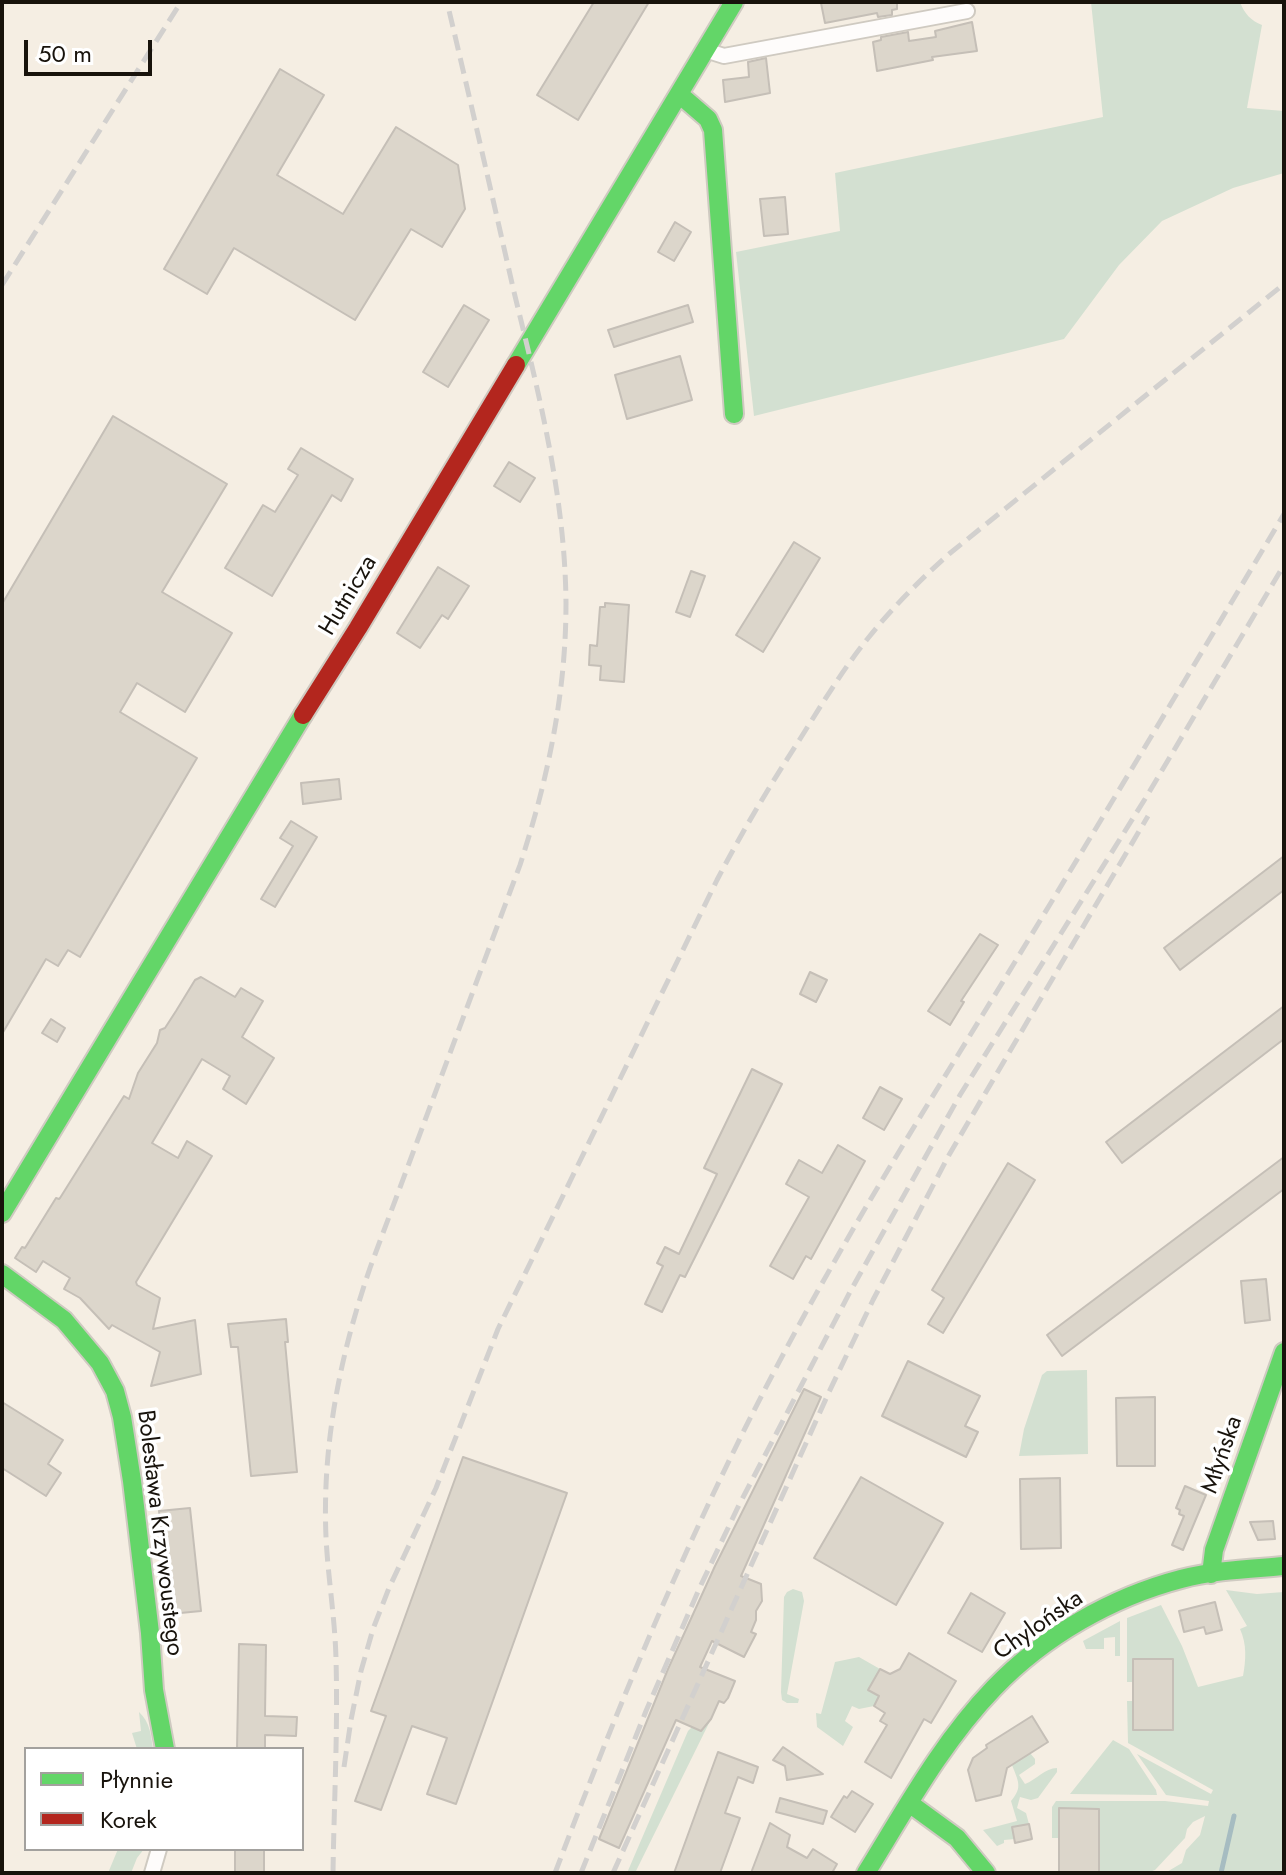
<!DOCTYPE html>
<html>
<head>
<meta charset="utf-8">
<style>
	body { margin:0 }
	#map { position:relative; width:1286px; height:1875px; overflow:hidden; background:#f5eee3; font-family:Jost,sans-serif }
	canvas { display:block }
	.frame { position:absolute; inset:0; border:4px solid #18130c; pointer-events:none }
	.legend { position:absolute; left:24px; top:1747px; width:280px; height:104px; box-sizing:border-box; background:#fff; border:2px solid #a3a19e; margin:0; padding:10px 14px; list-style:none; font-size:24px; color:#18130c }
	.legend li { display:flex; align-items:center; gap:16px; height:40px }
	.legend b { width:40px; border:2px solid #a3a19e }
	.scale { position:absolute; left:24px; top:40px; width:128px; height:36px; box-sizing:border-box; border:4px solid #18130c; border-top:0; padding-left:10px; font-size:24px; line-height:28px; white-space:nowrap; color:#18130c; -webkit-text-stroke:6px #fff; paint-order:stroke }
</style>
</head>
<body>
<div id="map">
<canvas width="1286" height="1875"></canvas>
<div class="frame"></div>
<ul class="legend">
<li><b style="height:10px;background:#63d668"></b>Płynnie</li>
<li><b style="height:10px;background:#b3261e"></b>Korek</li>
</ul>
<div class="scale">50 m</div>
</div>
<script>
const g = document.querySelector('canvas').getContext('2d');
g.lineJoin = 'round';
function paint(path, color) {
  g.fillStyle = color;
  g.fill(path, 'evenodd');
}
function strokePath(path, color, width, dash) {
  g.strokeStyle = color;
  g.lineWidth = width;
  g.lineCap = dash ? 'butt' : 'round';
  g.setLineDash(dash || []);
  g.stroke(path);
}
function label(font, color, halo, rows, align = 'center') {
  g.font = font + ' Jost,sans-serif';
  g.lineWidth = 7;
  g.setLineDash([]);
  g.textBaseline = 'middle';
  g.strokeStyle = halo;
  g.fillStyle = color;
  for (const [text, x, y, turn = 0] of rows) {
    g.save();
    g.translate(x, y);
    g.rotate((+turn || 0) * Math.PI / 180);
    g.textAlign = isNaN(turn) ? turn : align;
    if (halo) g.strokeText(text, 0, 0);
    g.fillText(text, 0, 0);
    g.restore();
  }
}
paint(new Path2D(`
	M1091,2H1240C1244,13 1251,21 1262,25L1247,108L1284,111V173L1233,188L1162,221L1119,265L1064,339L754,416L736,252L840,231L835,173L1103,117Z
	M1087,1370L1088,1454L1019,1456L1024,1429L1042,1375L1047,1371Z
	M793,1589L802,1592L804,1601L787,1694L799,1699L798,1703H787L782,1700L781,1692L784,1597L787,1592Z
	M1226,1590L1257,1594L1284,1592V1873H1165L1182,1863L1186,1850L1200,1835L1205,1816L1193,1822L1187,1829L1185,1838L1155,1870L1147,1873H1099V1809H1059V1838H1052V1807L1056,1801H1165L1208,1806L1209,1801L1166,1795L1137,1754L1211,1794L1213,1790L1128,1743L1127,1701H1133V1730H1173V1660L1134,1659L1133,1682H1127V1618L1161,1605L1182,1646L1198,1687L1243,1676C1246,1660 1247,1644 1240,1629L1247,1626Z
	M1120,1621V1656H1115V1637L1104,1638V1649H1086L1083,1641Z
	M859,1657L880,1669L868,1690L879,1696L874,1706L859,1709L852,1706L845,1721L853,1727L843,1746L817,1727L816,1713L821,1714L835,1662Z
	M139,1712C150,1722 151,1735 153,1749H137L132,1733L141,1731Z
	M711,1719L635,1873H627L688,1731L692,1727L701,1731Z
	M1113,1740L1129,1749L1156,1790L1157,1795L1070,1794Z
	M1030,1753L1035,1759V1764L1019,1775L1025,1784C1036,1780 1045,1768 1057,1768V1772L1038,1798L1031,1800L1020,1797L1017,1808L1026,1813L1029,1824L1013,1827L1015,1839L1004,1840V1843L997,1846L983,1830L1017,1821L1011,1801C1023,1787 1018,1781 1012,1765Z
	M118,1849H144L137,1858L131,1873H108Z`), '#d3e0d1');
strokePath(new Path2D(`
	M1221,1873L1234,1816`), '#a6bcc1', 5);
const building = new Path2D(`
	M594,2H649L578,120L537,95Z
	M829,2H897V9L892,10V15L878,17L877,13L825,23L821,3Z
	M972,22L977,51L932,57L933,60L877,71L873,42L881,40V37L908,32L909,41L936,37L935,31Z
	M766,58L770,93L725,102L723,80L749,77L748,62Z
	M280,69L324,95L277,175L343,214L396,127L458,165L465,209L442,247L411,229L355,320L234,248L207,294L164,269Z
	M785,197L788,234L764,236L760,199Z
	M675,222L691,232L674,261L658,252Z
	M464,305L489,320L448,387L423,372Z
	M688,305L693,322L614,347L608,330Z
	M680,356L692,400L627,419L615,375Z
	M113,416L227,484L162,592L232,633L185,712L137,683L120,712L197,758L80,957L68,950L58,966L46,959L2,1034V604Z
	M301,448L353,479L341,501L332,495L272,596L225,568L263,505L275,512L298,475L288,469Z
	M509,462L535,478L520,502L494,486Z
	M794,542L820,558L763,652L736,635Z
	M438,567L469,586L448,619L442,615L420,648L397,633Z
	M691,571L705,576L690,617L676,612Z
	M605,603L629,605L624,682L600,680L601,666L589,665L590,645L597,646L600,607H605Z
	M339,779L341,799L303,804L301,783Z
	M291,821L317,837L275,907L261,899L293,846L280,838Z
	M1284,856V890L1180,970L1164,948Z
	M980,934L998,945L961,1001L964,1002L950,1025L928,1011Z
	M810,972L827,980L816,1002L800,994Z
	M201,977L235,997L241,988L263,1001L242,1037L274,1058L246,1104L223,1089L230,1076L202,1059L152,1143L178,1158L187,1141L212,1156L136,1282L137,1285L160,1298L153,1329L195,1320L201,1374L151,1386L160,1352L112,1325L109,1329L80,1298L64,1289L70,1278L43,1261L36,1272L15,1258L22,1247L25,1248L56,1198L59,1199L60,1198L124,1096L129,1099L138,1073L157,1043L160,1030L165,1028L176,1011L195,980Z
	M1284,1006V1039L1122,1163L1106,1142Z
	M51,1019L65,1028L57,1042L42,1033Z
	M752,1069L782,1084L685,1277L680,1275L662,1312L645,1304L663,1266L657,1263L665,1247L679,1254L717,1174L704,1168Z
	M880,1087L902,1099L884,1130L863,1118Z
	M838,1145L865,1161L811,1259L806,1256L793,1279L770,1266L809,1197L786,1184L799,1160L822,1173Z
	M1284,1157V1189L1062,1356L1047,1335Z
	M1008,1163L1035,1180L943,1333L928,1324L944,1298L932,1290Z
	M1266,1279L1270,1320L1245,1323L1241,1281Z
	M286,1319L288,1342H285L297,1472L251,1476L238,1347H231L228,1324Z
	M908,1361L980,1396L965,1426L978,1432L966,1457L882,1416Z
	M804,1389L821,1397L741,1576L761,1584L762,1601L756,1611V1620L751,1632L756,1634L744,1657L712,1641L700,1667L735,1681L728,1698L724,1703L719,1701L711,1719L701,1731L676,1720L619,1848L599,1839L668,1669L715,1566Z
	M1155,1397V1466H1117L1116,1398Z
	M2,1402L63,1440L48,1464L61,1473L46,1496L2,1468Z
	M463,1457L567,1493L456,1804L427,1794L447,1738L412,1726L381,1810L355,1801L386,1716L371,1711Z
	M861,1477L943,1523L896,1605L814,1558Z
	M1060,1478L1061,1548L1021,1549L1020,1479Z
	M1185,1486L1206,1495L1183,1550L1172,1545L1184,1516L1179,1514L1180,1510L1176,1508Z
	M190,1508L201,1611L170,1614L159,1511Z
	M1273,1521L1275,1539L1258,1540L1250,1522Z
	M971,1593L1005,1613L982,1652L948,1633Z
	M1215,1602L1222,1630L1206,1634L1204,1627L1184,1632L1179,1611Z
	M239,1644L266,1645L265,1716L297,1717L296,1736L265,1735V1749H237Z
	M909,1653L956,1681L931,1723L924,1719L891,1778L865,1762L887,1725L880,1721L885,1713L874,1706L879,1696L868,1690L880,1669L890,1674L900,1669Z
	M1133,1659H1173V1730H1133Z
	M1032,1716L1048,1742L1007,1768L1001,1795L976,1801L968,1770L973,1758L987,1748L986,1745Z
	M783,1747L823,1774L787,1780L785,1766L773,1760Z
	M718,1752L758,1767L753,1783L738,1777L725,1813L740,1818L720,1873H674Z
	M852,1791L873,1804L855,1832L831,1817L844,1796L847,1798Z
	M780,1798L827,1811L823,1824L776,1812Z
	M1059,1808L1099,1809V1873H1059Z
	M770,1823L790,1835L787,1847L807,1858L813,1849L837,1864L832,1873H751Z
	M1029,1824L1032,1839L1015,1843L1012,1827Z
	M235,1849H264V1873H235Z`);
paint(building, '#dcd6cb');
strokePath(building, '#c5bfb7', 2);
const street = new Path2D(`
	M705,50L724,56L967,11
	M152,1873L159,1849`);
const fast = new Path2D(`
	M679,94L708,119L713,130L734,414
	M516,365L734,2
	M2,1213L303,715
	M2,1274L64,1320L100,1363L115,1391L122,1417L132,1481L150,1633L154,1690L165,1749
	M1211,1574L1214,1550L1284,1352
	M909,1803L957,1838L986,1873
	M866,1873C905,1810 942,1742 994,1688C1044,1636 1112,1597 1181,1579C1215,1570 1250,1569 1284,1566`);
const jam = new Path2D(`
	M303,715L358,628L516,365`);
strokePath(street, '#cfcac1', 18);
strokePath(fast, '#cfcac1', 22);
strokePath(jam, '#cfcac1', 22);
strokePath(street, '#fefcfb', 14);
strokePath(fast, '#63d668', 18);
strokePath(jam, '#b3261e', 18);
strokePath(new Path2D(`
	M2,285L181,2
	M344,1767L351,1720L361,1671L373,1629L389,1588L436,1488L498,1329L717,880C742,832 770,785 800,739C822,704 843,669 869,637C893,607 920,580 949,554L1284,284
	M333,1873C334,1802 338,1730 336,1659C335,1618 328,1578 326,1537C322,1445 340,1355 370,1268L520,865C548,779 566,693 566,603C565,496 539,394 514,292C492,195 470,99 447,2
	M555,1873C620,1701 690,1531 776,1368C843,1240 920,1117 996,993C1093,834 1189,674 1284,514
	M581,1873L646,1711L700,1587L738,1507L851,1290L960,1095L1145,799L1284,565
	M613,1873L829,1392L873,1300L949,1155L1148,816`), '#d2d0ce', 5, [16, 8]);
label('24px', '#18130c', '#fff', [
	["Hutnicza",349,596,-59],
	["Młyńska",1223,1455,-71],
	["Bolesława Krzywoustego",159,1533,83],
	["Chylońska",1039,1626,-35]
]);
</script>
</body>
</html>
